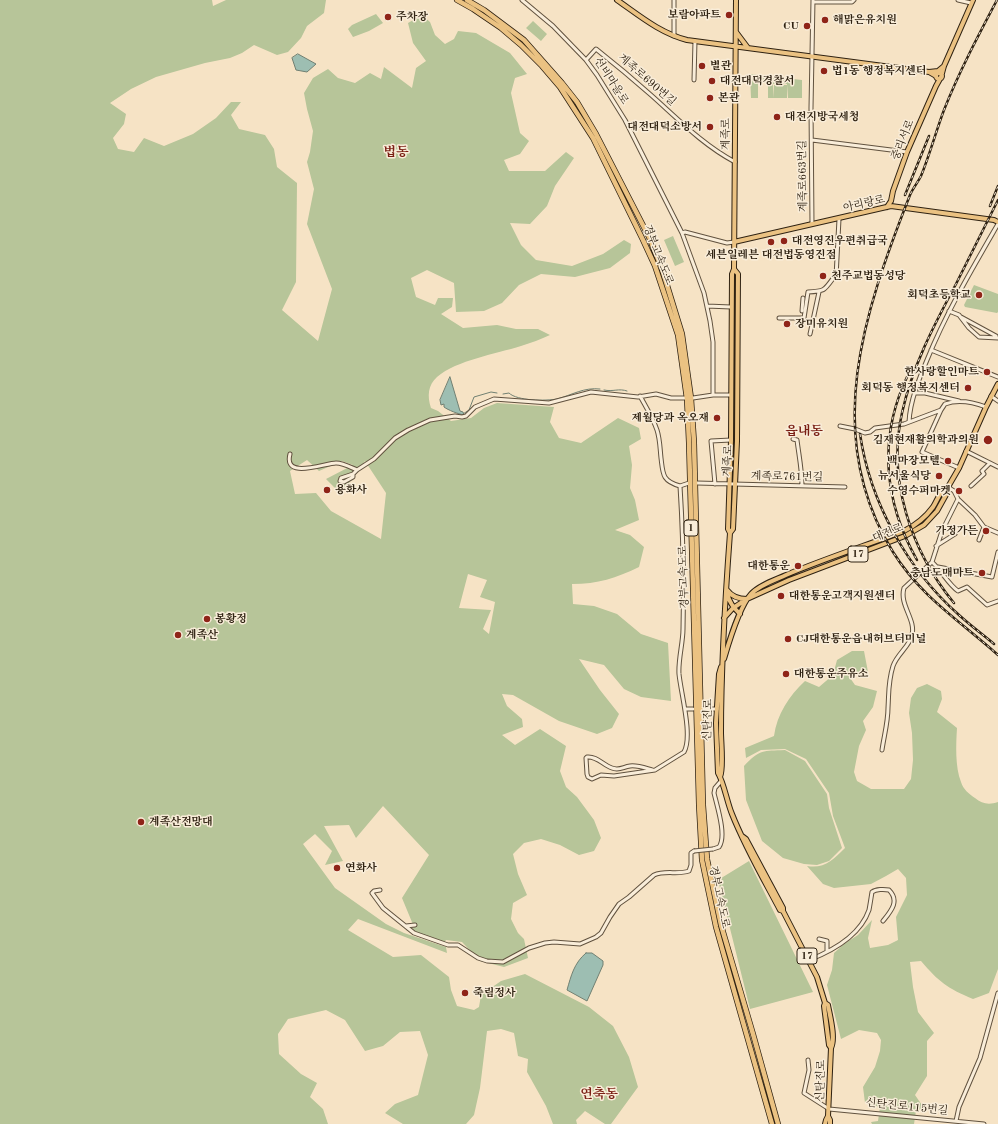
<!DOCTYPE html>
<html>
<head>
<meta charset="utf-8">
<style>
	body { margin:0 }
	canvas { display:block; background:#f6e3c5 }
</style>
</head>
<body>
<canvas width="998" height="1124"></canvas>
<script>
const g = document.querySelector('canvas').getContext('2d');
g.lineJoin = 'round';
function paint(path, color) {
  g.fillStyle = color;
  g.fill(path, 'evenodd');
}
function strokePath(path, color, width, dash) {
  g.strokeStyle = color;
  g.lineWidth = width;
  g.lineCap = dash ? 'butt' : 'round';
  g.setLineDash(dash || []);
  g.stroke(path);
}
function label(font, color, halo, rows, align = 'center') {
  g.font = font + ' "Old Standard TT","Noto Serif KR",serif';
  g.lineWidth = 3;
  g.setLineDash([]);
  g.textBaseline = 'middle';
  g.strokeStyle = halo;
  g.fillStyle = color;
  for (const [text, x, y, turn = 0] of rows) {
    g.save();
    g.translate(x, y);
    g.rotate((+turn || 0) * Math.PI / 180);
    g.textAlign = isNaN(turn) ? turn : align;
    if (halo) g.strokeText(text, 0, 0);
    g.fillText(text, 0, 0);
    g.restore();
  }
}
paint(new Path2D(`
	M0,0H212L213,6L226,0H326L324,13L307,26L301,38L288,52L277,55L254,45L242,53L230,58L205,63L156,77L131,89L110,103L126,114L124,124L113,138L118,149L134,152L144,138L164,146L193,134L216,118L231,102H241L231,115L239,129L265,135L274,149L277,167L297,183L296,282L282,310L318,341L332,289L307,224L314,189L307,162L310,152L313,131L307,109L304,93L313,78L328,69L338,78L355,83L370,73L381,79L384,67L412,88L416,68L426,61L413,43L408,23L422,15L430,22L435,35L445,44L454,39L458,31L476,33L510,53L527,74L515,78L511,93L520,133L529,141L520,154L504,160L509,171H545L566,152L574,158L555,186L547,206L530,224L510,223L521,245L536,260L572,266L603,254L624,240L631,244L630,253L610,268L575,277L541,274L519,285L502,303L484,311L456,312L454,283L427,270L411,278L416,297L435,305L438,298H453L452,307L441,314L463,328L497,325L516,329H538L550,335C541,339 531,343 521,346C496,354 457,360 437,377C428,385 427,396 431,408L438,411L451,421L471,418L484,408L497,403L554,407L550,422L559,438L581,443L618,418L639,428L641,439L629,446L632,465L630,488L635,500L639,520L615,530L630,535L644,547L639,567C616,578 598,584 572,584L573,604L594,606L617,614L641,634L668,643L671,701L641,697L624,689L604,665L579,659L600,690L619,714L612,728L597,734L559,721L513,695L502,694L507,706L522,719L523,727L502,735L515,745L540,729L566,746L560,771L566,787L577,797L594,820L601,838L594,851L579,855L560,845L541,839L524,843L513,854L518,874L527,895L513,903L511,919L518,933L524,939L528,958L504,967L480,961L462,942L446,940L444,943L427,939L406,930L414,927L402,898L429,855L383,806L356,838L349,825L324,826L343,861L325,865L332,851L315,834L303,844L335,888L386,924L404,933L446,947L447,953L358,919L348,930L393,957L421,955L449,977L451,990L457,1006L474,1010L479,1007L481,995L501,981L525,974L589,1007L613,1026L629,1057L638,1087L611,1124H605L585,1111L576,1120L577,1124H553L546,1106L527,1072L528,1059L518,1056L514,1033L501,1029L487,1031L480,1088L474,1115L466,1124H403L385,1113L395,1104L418,1095L428,1055L420,1031L400,1032L383,1046L365,1051L345,1020L326,1010L288,1019L278,1034L279,1054L301,1074L317,1083L310,1097L323,1109L328,1124H0ZM307,460L319,471L342,461L353,465L326,479L341,494L365,461L386,493L381,539L331,511L316,493L295,494L290,471ZM468,574L487,580L480,597L495,602L489,634L483,629L491,610L459,608Z
	M376,14L383,23L369,31L353,37L348,29L352,25Z
	M533,21L547,34L541,41L526,28Z
	M750,74L802,80V98H788L787,84H773V98H768V83H758V98H751Z
	M774,85H787V98H773Z
	M673,236L684,262L675,266L664,240Z
	M974,285L998,294V312L997,313L965,307L964,305Z
	M852,651H864L868,672L848,675L855,685L877,691L873,707L863,721L866,730L859,746L854,772L857,781L871,789H904L911,779L913,760L912,733L909,713L911,698L917,688L927,684L941,691L942,699L937,712L957,728C956,744 955,767 961,782C963,789 969,794 975,798C982,804 989,805 998,802V969L989,993L973,999C947,988 939,982 921,961L910,962L913,987L918,1012L934,1033L927,1041V1076L915,1095L924,1108L916,1111L914,1124H872L871,1122L878,1121L880,1107L865,1103L863,1087L875,1067L880,1051L881,1040L877,1033L859,1030L841,1039L827,985L832,970L834,953L844,944L858,935L872,920L868,938L870,948L888,945L898,940L896,917L907,895L906,878L898,869L886,876L871,884L834,888L823,884L807,866C824,869 833,860 845,848L833,816L829,793L806,759L785,749L761,750L746,758L745,748L774,736C777,714 789,696 805,681L819,687L833,675L837,660Z
	M785,750L805,761L827,794L829,808L842,848L829,861L817,865L804,864L783,858L762,841L746,800L744,766C760,749 763,751 785,750Z
	M749,861L813,992L750,1009L718,880Z`), '#b7c599');
const water = new Path2D(`
	M298,54L316,64L307,72L296,70L292,58Z
	M450,377L460,411L463,412L464,415C458,414 448,410 444,407V404L441,405L440,400Z
	M586,953H592L603,961V965L587,1001L567,990C571,976 574,963 586,953Z`);
paint(water, '#9dbeb2');
strokePath(water, '#718072', 1);
strokePath(new Path2D(`
	M604,390C613,392 619,388 627,391
	M503,394L509,393C517,401 546,401 557,399C572,395 584,387 600,389
	M463,414L469,410L474,397L491,392L497,393`), '#718072', 1);
const minor = new Path2D(`
	M522,0L553,26L586,60L597,75L625,120L682,233L704,293L710,321L713,342V395
	M958,0L971,3
	M813,2H852L854,0
	M674,36V0
	M586,60L596,49C615,64 633,79 651,95C678,119 703,145 735,162
	M694,80L695,41
	M812,140L907,152
	M812,224L811,108L813,0
	M682,233L685,232L727,243L734,242
	M707,306L731,307
	M802,311L803,298
	M949,311L959,315L969,328L979,337L998,338
	M961,317L996,336
	M779,318H804L808,292C825,291 824,291 834,277H836L839,219
	M810,334L819,292
	M931,350L998,377
	M915,393H925L959,401
	M640,396C646,407 653,418 657,430C660,439 660,449 661,458C663,474 662,481 680,486
	M991,396L998,401
	M693,398L713,395H731
	M909,422C910,401 919,379 927,360C946,313 972,269 998,224
	M840,426L855,429L865,433L870,432L875,428L904,424L941,410
	M793,439L797,440C799,456 802,470 802,486
	M966,451L998,467
	M290,454C283,480 325,463 336,463C343,463 350,467 357,470L374,459L395,438L408,430L430,420L455,416L462,417L466,416L475,407L494,399L549,403L591,392L638,397L656,394L671,398H685
	M959,468L922,452L941,410L945,404C958,399 973,402 986,407
	M353,474V477L344,482L340,481L341,478L353,474L357,470
	M697,483L845,487
	M715,484L711,441L731,440
	M971,486L984,474L982,471L990,463
	M948,487L954,491L958,499L975,515L984,527L998,533
	M979,540L984,527
	M936,546L955,534L945,525
	M932,562C942,571 948,584 958,591L967,587L987,605L998,601
	M938,567L992,577L998,552
	M685,709H693
	M704,709H717
	M882,750C884,736 888,722 888,708C889,692 888,682 893,666C897,654 910,646 912,635C916,619 899,605 904,588L932,562L942,531L958,499
	M652,770C645,768 637,765 630,766C623,767 619,771 612,768C603,765 597,756 587,757L586,758L587,774L588,777L592,779L601,775L614,776L655,770L684,752C693,736 681,694 679,674C678,660 683,643 683,629C684,581 683,533 680,486L689,483
	M713,849L719,847C727,836 717,806 714,793L715,788L721,781
	M380,890L374,891L372,893L383,908L414,933L448,945H458L478,958L487,961L503,962L529,948L545,943L554,942L580,944L596,937L601,933L610,917L619,904L629,897L654,875C665,870 678,875 689,871L691,865V853L694,851
	M406,926L415,925
	M819,939L827,941V951
	M809,960C832,951 860,936 869,910C870,905 871,898 872,892C876,889 884,889 889,890C900,901 891,911 883,921
	M808,1060L809,1070L804,1093L829,1109L984,1124
	M956,1121L959,1107L980,1058L998,993`);
const major = new Path2D(`
	M617,0C640,16 660,33 687,40L929,72L936,76
	M736,32L748,48
	M929,72L938,71L944,66
	M936 76a3 3 0 1 1 6 0a3 3 0 1 1-6 0Z
	M887,207L891,201L893,191L907,152L936,86L941,77L944,66L973,0
	M734,242L891,206L994,220L998,222
	M730,533L733,529L737,441L738,274L734,269
	M727,590C732,597 738,599 747,599
	M727,593C729,602 733,607 740,614
	M724,618L733,608L747,599L789,580L905,536L924,525L937,511L947,493L948,487L959,468L986,407L998,384
	M724,659C729,642 739,607 751,594C759,585 775,580 786,575C824,559 864,546 904,531C916,525 925,518 933,507C938,499 939,492 948,487
	M721,667L719,674L716,723L718,773C724,783 727,802 732,814C745,847 763,878 780,910L783,911L817,977L825,1003L824,1006L829,1045L831,1048
	M720,777C724,769 721,743 721,732C721,666 725,600 730,533L728,529L731,440L732,274L734,269L736,0
	M742,836L746,839L783,908V911
	M825,1003L828,1005C830,1016 836,1038 831,1048L828,1116L830,1120V1124
	M825,1124L826,1120L828,1116`);
const highway = new Path2D(`
	M457,0L473,9L501,28L521,45L542,66L560,87L593,138L643,240L655,266L678,335L687,399L689,443L699,805L702,860L716,927L772,1124
	M467,0L484,10L524,40L562,83L577,102L596,134L649,237L662,269L682,334L691,398L694,442L703,805L707,859L721,925L753,1034L778,1124`);
strokePath(minor, '#61523f', 5);
strokePath(major, '#2f2212', 6);
strokePath(highway, '#2f2212', 6);
strokePath(minor, '#f9edd9', 3);
strokePath(major, '#ebc282', 4);
strokePath(highway, '#ebc282', 4.5);
const rail = new Path2D(`
	M997,0C978,36 959,72 944,110C936,131 930,154 921,176C918,182 913,188 910,195C864,312 821,436 893,552C921,597 960,621 998,655
	M905,195L929,136
	M990,206L998,186
	M907,377C878,438 884,502 917,560
	M860,434C870,502 907,569 959,615C970,625 982,634 994,644
	M954,603C911,551 887,480 902,413C912,367 934,325 956,284C970,256 984,228 998,200`);
strokePath(rail, '#2f2212', 2.5);
strokePath(rail, '#f9edd9', 1, [3]);
const minorBridge = new Path2D(`
	M694,851L713,849`);
strokePath(minorBridge, '#61523f', 5, []);
strokePath(minorBridge, '#f9edd9', 3);
for (const [x, y, r, color] of [
	[729,15,4,"#8f2418"],
	[388,17,4,"#8f2418"],
	[825,20,4,"#8f2418"],
	[807,26,4,"#8f2418"],
	[702,66,4,"#8f2418"],
	[824,71,4,"#8f2418"],
	[712,81,4,"#8f2418"],
	[710,98,4,"#8f2418"],
	[777,117,4,"#8f2418"],
	[710,127,4,"#8f2418"],
	[784,241,4,"#8f2418"],
	[771,242,4,"#8f2418"],
	[823,276,4,"#8f2418"],
	[979,295,4,"#8f2418"],
	[787,324,4,"#8f2418"],
	[987,372,4,"#8f2418"],
	[968,388,4,"#8f2418"],
	[717,418,4,"#8f2418"],
	[988,440,5,"#8f2418"],
	[948,461,4,"#8f2418"],
	[939,476,4,"#8f2418"],
	[327,490,4,"#8f2418"],
	[959,491,4,"#8f2418"],
	[986,531,4,"#8f2418"],
	[798,566,4,"#8f2418"],
	[982,573,4,"#8f2418"],
	[781,596,4,"#8f2418"],
	[207,619,4,"#8f2418"],
	[178,635,4,"#8f2418"],
	[788,639,4,"#8f2418"],
	[786,674,4,"#8f2418"],
	[141,822,4,"#8f2418"],
	[337,868,4,"#8f2418"],
	[465,993,4,"#8f2418"]
]) {
  const dot = new Path2D();
  dot.arc(x, y, r, 0, 2 * Math.PI);
  g.fillStyle = color;
  g.fill(dot);
  strokePath(dot, '#f9edd9', 1.5);
}
for (const [x, y, w] of [
	[691,528,14],
	[858,554,20],
	[807,956,20]
]) {
  const box = new Path2D();
  box.roundRect(x - w / 2, y - 8, w, 16, 3);
  g.fillStyle = '#f9edd9';
  g.fill(box);
  strokePath(box, '#2f2212', 1);
}
label('bold 10px', '#2f2212', null, [
	["1",691,528],
	["17",858,554],
	["17",807,956]
]);
label('bold 11px', '#2f2212', '#f9edd9', [
	["보람아파트",721,15,"right"],
	["주차장",396,17],
	["해맑은유치원",833,20],
	["CU",799,26,"right"],
	["별관",710,66],
	["법1동 행정복지센터",832,71],
	["대전대덕경찰서",720,81],
	["본관",718,98],
	["대전지방국세청",785,117],
	["대전대덕소방서",702,127,"right"],
	["대전영진우편취급국",792,241],
	["세븐일레븐 대전법동영진점",771,255,"center"],
	["천주교법동성당",831,276],
	["회덕초등학교",971,295,"right"],
	["장미유치원",795,324],
	["한사랑할인마트",979,372,"right"],
	["회덕동 행정복지센터",960,388,"right"],
	["제월당과 옥오재",709,418,"right"],
	["김재현재활의학과의원",979,440,"right"],
	["백마장모텔",940,461,"right"],
	["뉴서울식당",931,476,"right"],
	["용화사",335,490],
	["수영수퍼마켓",951,491,"right"],
	["가정가든",978,531,"right"],
	["대한통운",790,566,"right"],
	["충남도매마트",974,573,"right"],
	["대한통운고객지원센터",789,596],
	["봉황정",215,619],
	["계족산",186,635],
	["CJ대한통운읍내허브터미널",796,639],
	["대한통운주유소",794,674],
	["계족산전망대",149,822],
	["연화사",345,868],
	["죽림정사",473,993]
], 'left');
label('11px', '#2f2212', '#f9edd9', [
	["계족로690번길",647,80,41],
	["선비마을로",611,81,57],
	["계족로",726,134,-90],
	["중리서로",903,140,-68],
	["계족로663번길",803,176,-91],
	["아리랑로",864,204,-13],
	["경부고속도로",658,255,68],
	["계족로",728,461,-87],
	["계족로761번길",787,477,1],
	["대전로",888,533,-22],
	["경부고속도로",684,577,-92],
	["신탄진로",708,720,-88],
	["경부고속도로",719,897,78],
	["신탄진로",821,1081,-88],
	["신탄진로115번길",907,1107,6]
]);
label('bold 13px', '#7a1f14', '#f9edd9', [
	["법동",396,153],
	["읍내동",804,432],
	["연축동",599,1095]
]);
</script>
</body>
</html>
